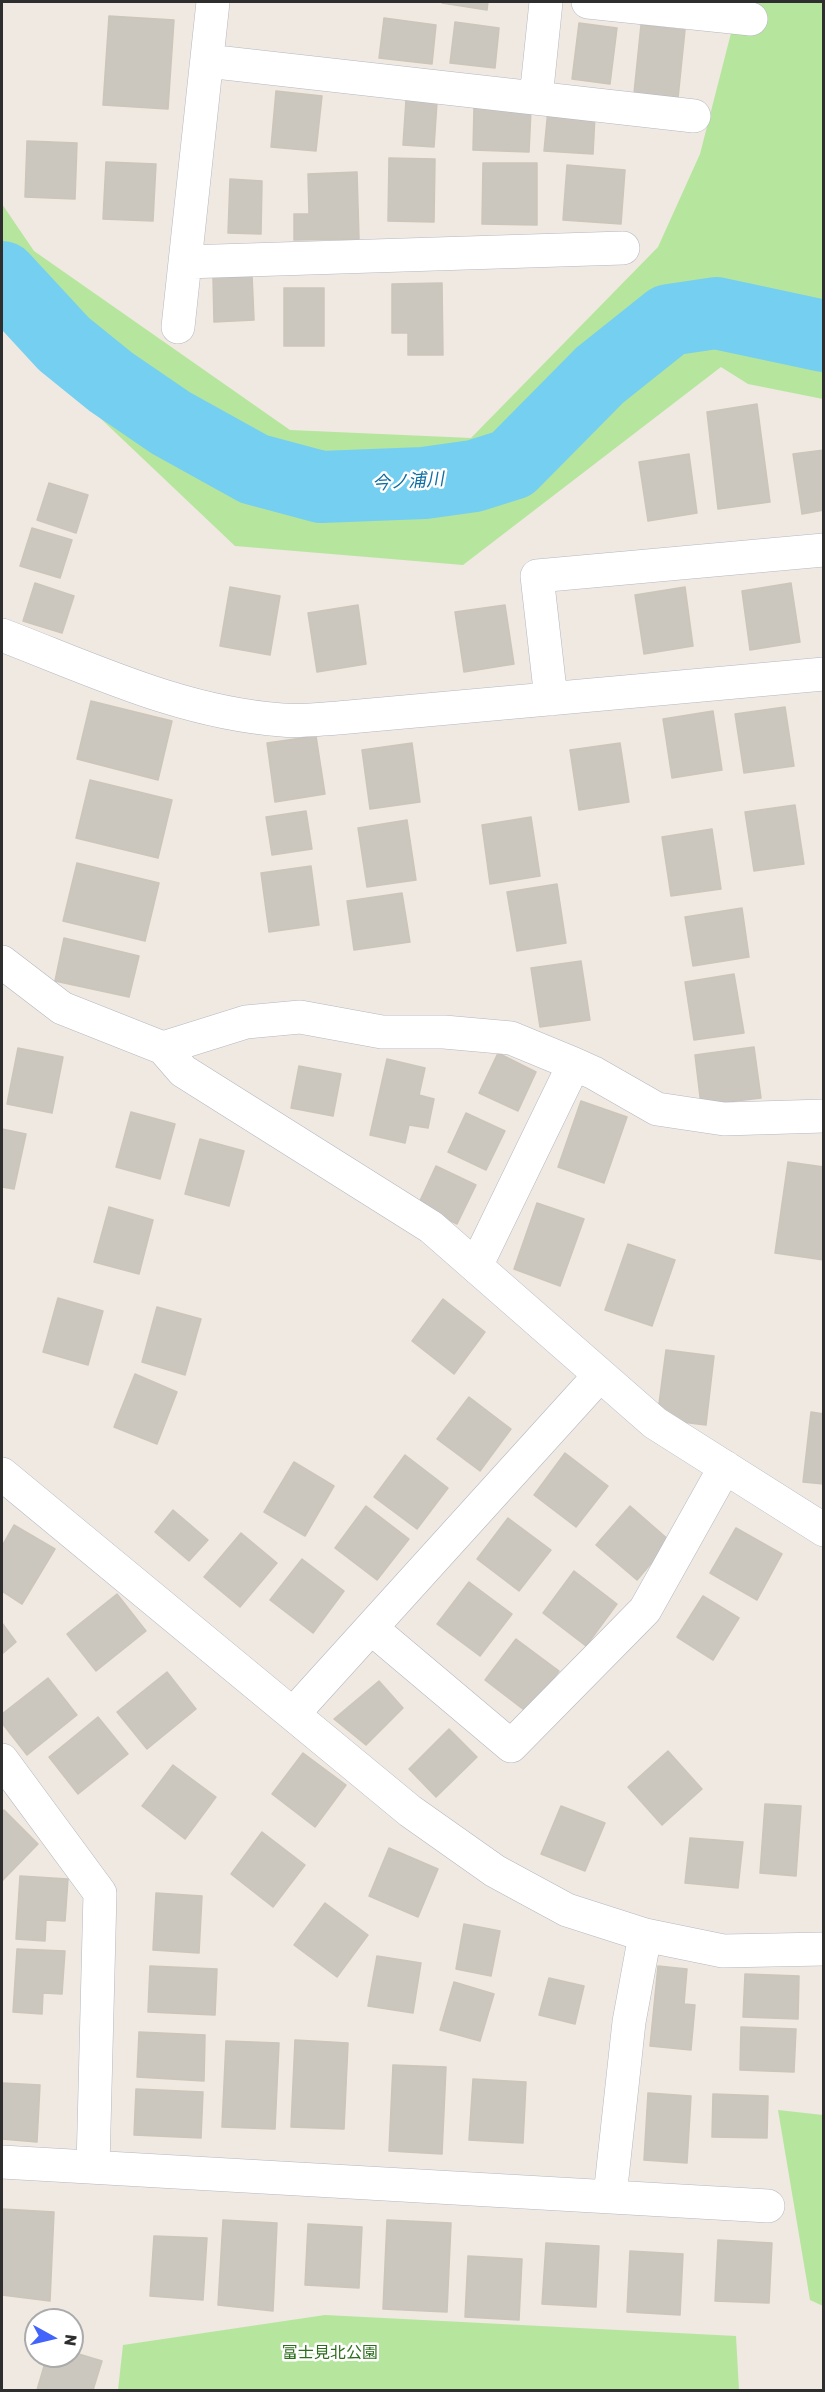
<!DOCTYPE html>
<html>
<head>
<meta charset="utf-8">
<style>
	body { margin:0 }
	#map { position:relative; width:825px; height:2392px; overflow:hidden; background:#efe9e1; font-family:Rubik,sans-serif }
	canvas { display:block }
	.frame { position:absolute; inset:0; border:3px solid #2e2e2e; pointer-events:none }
	.north { position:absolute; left:24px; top:2308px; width:60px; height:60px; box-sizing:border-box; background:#fff; border:2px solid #ababab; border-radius:50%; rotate:98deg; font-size:16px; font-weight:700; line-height:24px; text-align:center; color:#2e2e2e }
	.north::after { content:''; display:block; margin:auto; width:21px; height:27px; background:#4264fb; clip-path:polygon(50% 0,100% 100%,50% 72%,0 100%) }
</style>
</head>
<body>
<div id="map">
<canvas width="825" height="2392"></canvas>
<div class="frame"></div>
<div class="north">N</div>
</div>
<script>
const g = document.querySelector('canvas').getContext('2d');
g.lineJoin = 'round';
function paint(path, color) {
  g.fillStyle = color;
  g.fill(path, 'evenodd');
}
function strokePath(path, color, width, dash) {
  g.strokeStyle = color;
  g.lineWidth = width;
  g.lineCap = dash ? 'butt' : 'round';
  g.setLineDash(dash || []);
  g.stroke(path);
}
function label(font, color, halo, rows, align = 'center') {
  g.font = font + ' Rubik,"Noto Sans JP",sans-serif';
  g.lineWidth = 5;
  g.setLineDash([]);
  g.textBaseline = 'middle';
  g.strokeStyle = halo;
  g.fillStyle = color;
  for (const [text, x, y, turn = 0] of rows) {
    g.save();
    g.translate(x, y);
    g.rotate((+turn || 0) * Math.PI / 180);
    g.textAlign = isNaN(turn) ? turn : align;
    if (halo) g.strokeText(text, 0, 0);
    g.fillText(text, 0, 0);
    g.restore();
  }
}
paint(new Path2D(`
	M739,2H823V399L748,384L721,367L463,565L235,546L2,325V204L34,251L290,430L471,438L658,247L700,154Z
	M778,2110L823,2115V2306L810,2300Z
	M325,2315L736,2336L739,2390H118L123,2345Z`), '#b6e59e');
strokePath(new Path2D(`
	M2,277L64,344L111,382L171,423L254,469L321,487L424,483L474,476L512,464L600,375L669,320L716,313L824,336`), '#75cff0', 72);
const building = new Path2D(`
	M442,2H488L487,10L442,3Z
	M109,16L174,20L168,109L103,105Z
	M384,18L436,25L432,64L379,58Z
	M455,22L499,28L495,68L450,63Z
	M579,23L617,28L610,84L572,79Z
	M641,25L685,30L678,98L634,93Z
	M276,91L322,96L316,151L271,147Z
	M406,100L437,102L434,147L403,145Z
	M474,108L531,109L529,152L473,150Z
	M548,110L595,115L593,154L544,151Z
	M27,141L77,143L75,199L25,197Z
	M389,158L435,159L434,222L388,221Z
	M106,162L156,164L153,221L103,219Z
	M483,163H537V225L482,224Z
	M567,165L625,170L621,224L563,220Z
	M357,172L359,239L294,240V214H309L308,174Z
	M230,179L262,181L261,234L228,233Z
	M252,275L254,320L214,322L213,277Z
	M442,283L443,355H408V333H392V284Z
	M284,288H324V346H284Z
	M757,404L770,502L718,509L707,412Z
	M824,450V510L802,514L793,454Z
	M689,454L697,513L648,521L639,462Z
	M49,483L88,495L76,533L37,520Z
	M32,528L72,540L60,578L20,566Z
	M35,583L74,596L62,633L23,621Z
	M791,583L800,642L750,650L742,591Z
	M230,587L280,596L270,655L220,646Z
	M685,587L693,646L644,654L635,595Z
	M358,605L366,664L317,672L308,613Z
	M505,605L514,664L464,672L455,612Z
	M91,701L172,721L158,780L77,759Z
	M785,707L794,766L744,773L735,714Z
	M713,711L722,770L672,778L663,719Z
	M316,736L325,794L275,802L267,743Z
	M412,743L420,802L370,809L362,750Z
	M620,743L629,802L579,810L570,750Z
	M90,780L172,800L158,858L76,838Z
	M795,805L804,864L754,871L745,812Z
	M306,811L312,849L272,855L266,817Z
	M531,817L540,876L490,884L482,825Z
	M407,820L416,880L367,887L358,828Z
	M712,829L721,889L671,896L662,837Z
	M77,863L159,883L145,941L63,921Z
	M311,866L319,925L269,932L261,873Z
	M557,884L566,943L517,951L507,892Z
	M402,893L410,942L354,950L347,901Z
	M742,908L749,957L693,966L685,917Z
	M64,938L139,956L129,997L55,981Z
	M581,961L590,1020L540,1027L531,968Z
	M734,974L744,1033L694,1040L685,982Z
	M754,1047L761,1098L701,1105L695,1055Z
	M18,1048L63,1057L52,1113L7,1104Z
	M498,1053L536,1072L518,1111L479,1093Z
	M387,1059L425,1068L419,1095L434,1099L428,1128L409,1125L405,1143L370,1135Z
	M299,1066L341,1074L333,1116L291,1108Z
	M581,1101L627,1117L604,1183L558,1167Z
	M131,1112L175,1124L160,1179L116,1167Z
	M466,1113L505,1131L486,1170L448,1152Z
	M2,1129L26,1134L14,1189L2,1187Z
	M200,1139L244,1151L229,1206L185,1194Z
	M788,1162L824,1167V1260L775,1253Z
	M436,1166L476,1185L457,1224L418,1205Z
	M537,1203L584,1219L560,1286L514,1269Z
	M109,1207L153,1220L139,1274L94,1262Z
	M628,1244L675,1260L652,1326L605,1310Z
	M58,1298L103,1311L88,1365L43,1352Z
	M443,1299L485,1332L454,1374L412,1341Z
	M157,1307L201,1319L185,1375L142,1362Z
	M666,1350L714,1356L706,1425L657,1419Z
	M135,1374L177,1392L157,1444L114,1427Z
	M469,1397L511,1429L480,1471L437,1439Z
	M811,1412L824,1414V1484L803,1482Z
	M565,1453L608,1486L576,1527L534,1495Z
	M405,1455L448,1488L417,1529L374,1497Z
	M294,1462L334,1486L305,1536L264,1512Z
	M366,1506L409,1539L377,1580L335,1548Z
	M630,1506L670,1541L637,1580L596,1545Z
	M173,1510L208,1540L189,1561L155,1532Z
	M508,1518L551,1550L519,1591L477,1559Z
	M14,1525L55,1549L22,1604L2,1591V1546Z
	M736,1528L782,1554L757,1600L710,1573Z
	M241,1533L277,1563L240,1607L204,1577Z
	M302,1559L344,1591L313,1633L270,1600Z
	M574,1571L617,1604L586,1646L543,1613Z
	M469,1582L512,1614L480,1656L437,1624Z
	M117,1594L146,1631L96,1671L67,1634Z
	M703,1596L739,1618L713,1660L677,1637Z
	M2,1623L16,1642L2,1654Z
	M516,1639L559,1671L528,1713L485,1680Z
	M167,1672L196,1709L147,1749L117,1712Z
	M48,1678L77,1715L27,1755L2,1723V1714Z
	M379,1681L403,1708L366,1745L334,1719Z
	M98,1717L128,1754L78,1794L49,1757Z
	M449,1729L477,1757L436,1797L409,1769Z
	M668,1751L702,1789L662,1825L628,1787Z
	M303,1753L346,1785L315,1827L272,1794Z
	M173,1765L216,1797L185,1839L142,1806Z
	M765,1804L801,1806L796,1876L760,1873Z
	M561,1806L605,1823L585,1871L541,1854Z
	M4,1810L38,1844L2,1881V1813Z
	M262,1832L305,1865L273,1907L231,1874Z
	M690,1838L743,1842L738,1888L685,1883Z
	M389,1848L438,1869L418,1917L369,1896Z
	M20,1876L68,1879L65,1921L46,1920L45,1941L16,1939Z
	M156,1893L202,1896L199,1953L153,1950Z
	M325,1903L368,1935L337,1977L294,1945Z
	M464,1924L500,1931L491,1976L456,1969Z
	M17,1949L65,1951L62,1994L43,1993L42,2014L13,2012Z
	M377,1956L421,1963L413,2013L368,2006Z
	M150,1966L217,1969L215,2015L148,2012Z
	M658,1966L687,1969L684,2004L695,2005L691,2050L650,2046Z
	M745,1974L799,1976L798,2019L743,2017Z
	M549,1978L584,1986L575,2024L539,2015Z
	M454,1982L494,1994L480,2041L440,2030Z
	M741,2027L796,2029L794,2072L740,2070Z
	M139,2032L205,2035L204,2081L137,2077Z
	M295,2040L348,2043L344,2129L291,2127Z
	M226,2041L279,2043L275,2129L222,2127Z
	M393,2065L446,2067L442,2154L389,2151Z
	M473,2079L526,2082L523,2143L469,2140Z
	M2,2083L40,2085L37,2142L2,2139Z
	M136,2089L203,2092L201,2138L134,2135Z
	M648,2093L691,2096L687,2163L644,2160Z
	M713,2094L768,2096L767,2138L712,2137Z
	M2,2209L54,2212L50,2301L2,2295Z
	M223,2220L277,2223L273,2311L218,2305Z
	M387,2220L451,2223L447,2312L383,2309Z
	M308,2224L362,2227L359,2288L305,2285Z
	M154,2236L207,2238L203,2300L150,2296Z
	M718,2240L772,2243L769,2303L715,2301Z
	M546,2243L599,2246L596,2307L542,2304Z
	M630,2251L683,2254L680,2315L627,2312Z
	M468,2256L522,2259L519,2320L465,2317Z
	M72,2352L102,2361L93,2390H37L47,2356H72Z`);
paint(building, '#cbc7bf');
strokePath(building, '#cbc5ba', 1.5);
const street = new Path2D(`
	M588,2L751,19
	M207,61L694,116
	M536,98L546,2
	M185,262L623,248
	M178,327L213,2
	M2,635C93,670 183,713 282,720C300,722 320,719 338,718L824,674
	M551,699L537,576L824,550
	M2,962L62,1008L163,1048L183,1071L431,1227L655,1423L824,1530
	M163,1048L246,1022L300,1017L382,1032H444L511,1038L574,1064
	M476,1266L574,1064L594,1073L657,1109L724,1119L824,1116
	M2,1474L410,1811L495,1871L567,1910L645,1935L723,1951L824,1949
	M371,1628L511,1746L645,1610L725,1467
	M293,1714L600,1375
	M2,1760L100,1893L93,2167
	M2,2162L768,2206
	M610,2196L629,2022L645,1935`);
strokePath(street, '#b4b7c1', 34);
strokePath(street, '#fff', 33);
label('16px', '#2c6e1b', '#fff', [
	["富士見北公園",330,2353]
]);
label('italic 18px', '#0d6fa3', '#fff', [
	["今ノ浦川",408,482,-4]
]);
</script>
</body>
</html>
